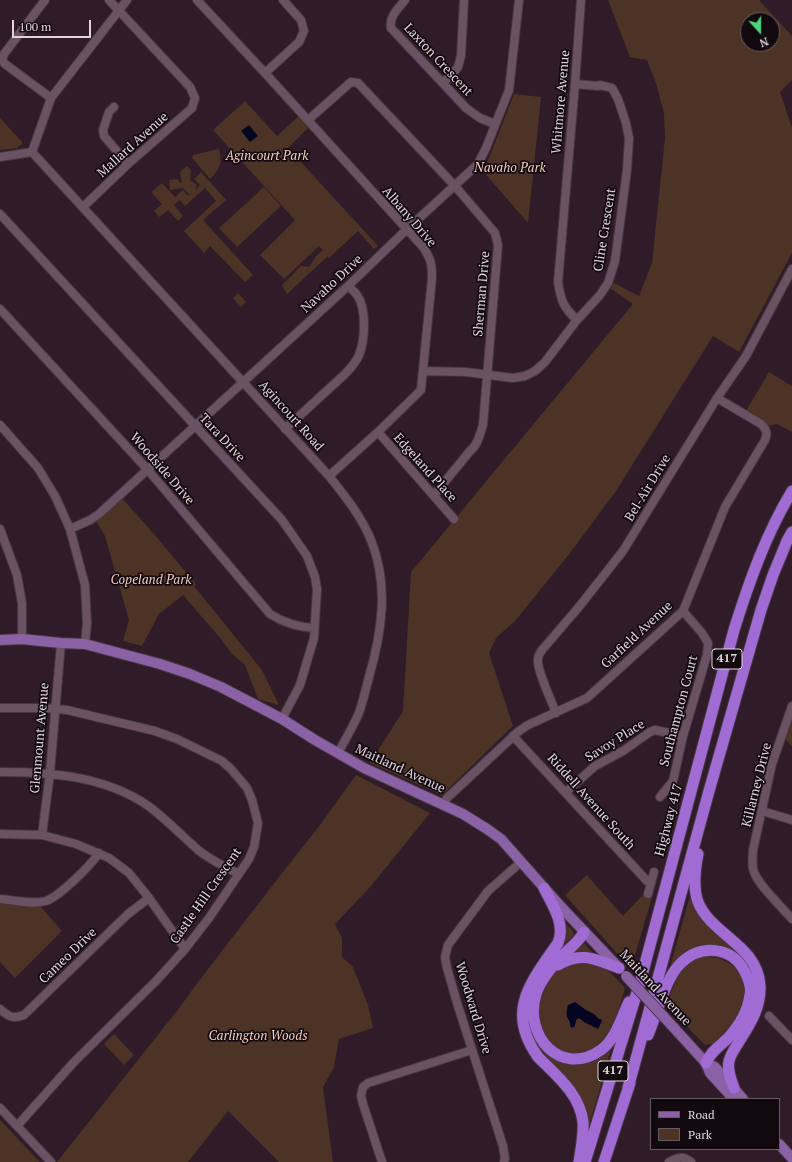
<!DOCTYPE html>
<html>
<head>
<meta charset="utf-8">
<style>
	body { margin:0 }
	#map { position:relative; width:792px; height:1162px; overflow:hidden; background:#301b29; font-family:"PT Serif",serif }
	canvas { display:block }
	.legend { position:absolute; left:650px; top:1098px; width:130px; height:52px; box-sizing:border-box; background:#12090f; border:1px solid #655a61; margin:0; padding:5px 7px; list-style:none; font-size:12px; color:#e1d3dc }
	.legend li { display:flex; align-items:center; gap:8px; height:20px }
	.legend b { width:20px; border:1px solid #655a61 }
	.north { position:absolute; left:740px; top:12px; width:40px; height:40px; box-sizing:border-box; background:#12090f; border:1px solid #655a61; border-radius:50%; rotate:159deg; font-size:11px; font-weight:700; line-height:16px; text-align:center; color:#e1d3dc }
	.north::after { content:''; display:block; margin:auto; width:14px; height:18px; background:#4bd677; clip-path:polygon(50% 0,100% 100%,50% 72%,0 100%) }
	.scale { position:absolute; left:12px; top:20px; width:79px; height:18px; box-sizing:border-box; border:2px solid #e1d3dc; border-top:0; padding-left:5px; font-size:12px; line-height:14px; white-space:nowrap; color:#e1d3dc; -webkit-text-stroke:3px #12090f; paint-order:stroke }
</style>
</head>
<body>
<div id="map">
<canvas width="792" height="1162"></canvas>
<ul class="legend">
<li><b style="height:5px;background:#8b61a6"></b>Road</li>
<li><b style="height:11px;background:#4d3325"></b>Park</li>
</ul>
<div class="north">N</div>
<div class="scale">100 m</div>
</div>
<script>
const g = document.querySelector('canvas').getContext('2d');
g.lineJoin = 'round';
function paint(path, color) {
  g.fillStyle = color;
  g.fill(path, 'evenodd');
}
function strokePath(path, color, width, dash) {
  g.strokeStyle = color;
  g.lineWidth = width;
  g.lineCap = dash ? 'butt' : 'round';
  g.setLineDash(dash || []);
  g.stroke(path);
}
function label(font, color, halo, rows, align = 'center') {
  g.font = font + ' "PT Serif",serif';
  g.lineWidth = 3.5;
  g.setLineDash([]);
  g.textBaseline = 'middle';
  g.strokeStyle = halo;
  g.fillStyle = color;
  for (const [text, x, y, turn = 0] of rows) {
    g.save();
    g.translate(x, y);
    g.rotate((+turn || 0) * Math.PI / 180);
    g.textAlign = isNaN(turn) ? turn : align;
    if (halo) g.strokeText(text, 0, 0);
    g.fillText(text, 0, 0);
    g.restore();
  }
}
paint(new Path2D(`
	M608,0H759L792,36V80L780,92L792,128V253L739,352L713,336L616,491L570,553L516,620L496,638L489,653L513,726L442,795L370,763L403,711L411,572L633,304L610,288L614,283L639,296L652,263L665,138L664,113L656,83L647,60L630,57ZM748,20H772V44H748Z
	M514,94L541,97L528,223L482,170L487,163Z
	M245,101L277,136L301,114L310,126L288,148L378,246L374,249L358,231L329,258L328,256L287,294L282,285L301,266L309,267L316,256L323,250L319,246L284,279L260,255L295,220L213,130Z
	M0,118L23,143L17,148L0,150Z
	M219,149C223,163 220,169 210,179L192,158L193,155Z
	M187,166L191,170L190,180L197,185L195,190L200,185L194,179L201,172L226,200L203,220L253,275L245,282L210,246L204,253L184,231L216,201L205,188L185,206L180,200L174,205L183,216L178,221L168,210L159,217L154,211L162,204L151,192L162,183L175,197L183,190L188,196L191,193L189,194L183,188L170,190L169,180L178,179L179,182L182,183L180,172Z
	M264,187L281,206L237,247L219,228Z
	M238,293L246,302L241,307L233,298Z
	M769,372L792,386V432L777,424L768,426L746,411Z
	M122,498L154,534L196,584L194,586L262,670L279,705L258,699L245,665L232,654L221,639L183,595L159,614L142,646L123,641L129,620L105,536L96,521L100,519Z
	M792,715V746L784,738Z
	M356,775L430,813L371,886L335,924L342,938V957L353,967L368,1005L373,1028L339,1039L334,1067L323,1087L333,1162H279L228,1111L188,1162H57L180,1007L195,986L272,886L320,825Z
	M587,875L623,916L657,880L631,969L565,895Z
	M691,892C693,898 695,904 698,909C719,942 775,960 754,1009C746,1028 736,1040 720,1052L719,1051C729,1041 740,1031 746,1019C752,1007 756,993 753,980C744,944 693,934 672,968L670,967Z
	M0,903L41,907L62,931L15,978L0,962Z
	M563,924H566L573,931L574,935L555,953Z
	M582,941L593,953L566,958Z
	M702,957H712L721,959L731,964L738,970L744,982L745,999L736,1019L731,1025L712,1044L705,1045L666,1005C672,991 677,972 690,963C693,960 698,959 702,957Z
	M581,961L603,967L613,975L625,988C620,1005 614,1028 602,1041C597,1047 589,1052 581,1053C572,1055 557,1050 550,1043C541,1034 536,1012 539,1000C541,989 548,979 556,972C564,966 573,964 581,961Z
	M541,977L534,1030L572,1062L613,1043L587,1132L586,1122L538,1053L529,1034L526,1008Z
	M114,1034L134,1055L124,1065L104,1044Z
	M0,1120L40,1162H0Z`), '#4d3325');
paint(new Path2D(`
	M249,125L258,136L250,142L241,131Z
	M575,1002L586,1010L594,1014L599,1019H601L602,1021L598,1029L584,1022L579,1018L576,1020L575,1026L572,1028L570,1026C571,1022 569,1021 567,1017C566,1013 567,1009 568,1005Z`), '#040621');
const minor = new Path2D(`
	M45,0L4,54L2,60L5,64L51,98
	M197,0L265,73L423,247C431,259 432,264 432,278L421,390L378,432L329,476
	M405,0C398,9 389,16 391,28L466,108L480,118L495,124
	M265,73L299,42L304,31L301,20L283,0
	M442,82L450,77L458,67L461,56L464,0
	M114,107L109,112L103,130L104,136L128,164
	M308,120L351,82L358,83L455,186L495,233L498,245L483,425C480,434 478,445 470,451L434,495
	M32,152L329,476C345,496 361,516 371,540C389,585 382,632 369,677C366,689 363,701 359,713C353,727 345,740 338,753
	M32,152L51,98L127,0
	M0,157L32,152
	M83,207L128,164L192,108L195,98L190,87L109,0
	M0,214L282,520L307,556L315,577L317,589L314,638L300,685L282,719
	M0,309L148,470L270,614C284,623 298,627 314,628
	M577,320C563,307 561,301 558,282L575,84L581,0
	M423,371L466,372L513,378L525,376L535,371L545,362L577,320L600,295L608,283L615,261L627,170L629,138L626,123L618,99L612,88L600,85L598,86L575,84
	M0,425L38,468L55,496L70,529L85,585L87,623L85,644
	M285,429L344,375C350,369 356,363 359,355C365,340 367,309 357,295C355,292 351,289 348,286
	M378,432L454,519
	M0,529L17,575L22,603V639
	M70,529L90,520L99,514L348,286L403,233L478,164L486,148L509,90L519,0
	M792,706L772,764L753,850C753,857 751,865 754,872C759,886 782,907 792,919
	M0,708H45L67,710L155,731L177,739L222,761L231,769L247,788L252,800L258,823L254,847L249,859L209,918L185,949L156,981L74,1062L17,1126
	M556,713C552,702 536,668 538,659C538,655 540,653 542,650L578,608L623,551L717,398L746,356L792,269
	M513,736L647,881L651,883
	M0,772C50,772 104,776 147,805C165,818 180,834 197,849C210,860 225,867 239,874
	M566,792L595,766L623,751L650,732L655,730L683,736
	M660,797L673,781L683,736L707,655L708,643L702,633L683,611
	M443,804L447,798L519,731L528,725L587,698L683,611L725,507L765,440C768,433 766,429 761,424L717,398
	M762,811L792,820
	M0,834L42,835L76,844L109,858L129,873L149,898L185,949
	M42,835L50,773L61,643
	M648,894L654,872
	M0,899C14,900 32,905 46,901C60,896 90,866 99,853
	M0,1009C9,1017 13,1019 24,1015L128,914L149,898
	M769,1016L792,1040
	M0,1108L51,1162
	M382,1162L363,1104L361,1096L363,1087L368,1083L472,1050
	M504,1162L505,1159L503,1146L458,1006L447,968L445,957L448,945L488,891L521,862
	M669,1162C678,1157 683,1156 691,1162`);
const major = new Path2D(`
	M0,640L22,639L61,643L85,644L160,664L190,674L221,687L282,719L315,740L364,768L463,814L487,829L501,839L562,908L618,967
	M664,1017L706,1063L710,1073L734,1099
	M706,1063L715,1067L743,1099
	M779,1144L792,1158`);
const highway = new Path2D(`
	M698,854C695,869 693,888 698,902C711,935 758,945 760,986C761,1006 751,1023 740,1040C736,1047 731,1053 729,1061C727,1070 731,1080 734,1088
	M544,888C552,904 566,924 558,943C531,982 505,1011 538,1057C556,1075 580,1094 583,1122C584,1135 581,1149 579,1162
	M584,932C580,940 573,946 566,952C554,964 541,978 536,994C523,1036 561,1078 601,1050C616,1039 621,1018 629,1002
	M558,965C581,951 595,959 619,968
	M648,1035C657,1014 665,978 681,963C701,944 732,946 745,972C749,980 752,987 750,995C748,1011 739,1026 728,1038C720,1046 710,1052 706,1063
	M628,1088L709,791L761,610L773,575L787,541L792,532
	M585,1162L641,979L734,630C749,582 766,534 792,491
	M604,1162L630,1083`);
strokePath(minor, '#473642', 10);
strokePath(major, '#473642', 12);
strokePath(highway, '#473642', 13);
strokePath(minor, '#6b5262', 8);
strokePath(major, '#8b61a6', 10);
strokePath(highway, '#a16bd4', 11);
const majorBridge = new Path2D(`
	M626,976L664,1017`);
strokePath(majorBridge, '#473642', 12, []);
strokePath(majorBridge, '#8b61a6', 10);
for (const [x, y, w] of [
	[727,659,30],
	[613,1071,30]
]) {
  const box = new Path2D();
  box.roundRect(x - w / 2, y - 10, w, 20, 3);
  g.fillStyle = '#12090f';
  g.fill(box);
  strokePath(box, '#e1d3dc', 1);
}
label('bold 12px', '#e1d3dc', null, [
	["417",727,659],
	["417",613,1071]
]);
label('13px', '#e1d3dc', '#12090f', [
	["Laxton Crescent",438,60,47],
	["Whitmore Avenue",561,102,-85],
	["Mallard Avenue",133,145,-42],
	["Albany Drive",409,217,49],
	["Cline Crescent",605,230,-81],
	["Navaho Drive",332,284,-43],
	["Sherman Drive",482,294,-85],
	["Agincourt Road",291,416,48],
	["Tara Drive",222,438,47],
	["Edgeland Place",425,468,48],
	["Woodside Drive",162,469,49],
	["Bel-Air Drive",648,488,-59],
	["Garfield Avenue",637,635,-43],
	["Southampton Court",679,711,-75],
	["Glenmount Avenue",40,738,-85],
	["Savoy Place",615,741,-32],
	["Maitland Avenue",400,769,25],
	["Killarney Drive",757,785,-76],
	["Riddell Avenue South",591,802,48],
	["Highway 417",669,820,-75],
	["Castle Hill Crescent",206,896,-55],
	["Cameo Drive",68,956,-44],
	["Maitland Avenue",655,988,47],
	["Woodward Drive",473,1008,73]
]);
label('italic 13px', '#f7cfbc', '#12090f', [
	["Agincourt Park",267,156],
	["Navaho Park",510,168],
	["Copeland Park",151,580],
	["Carlington Woods",258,1036]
]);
</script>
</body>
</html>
